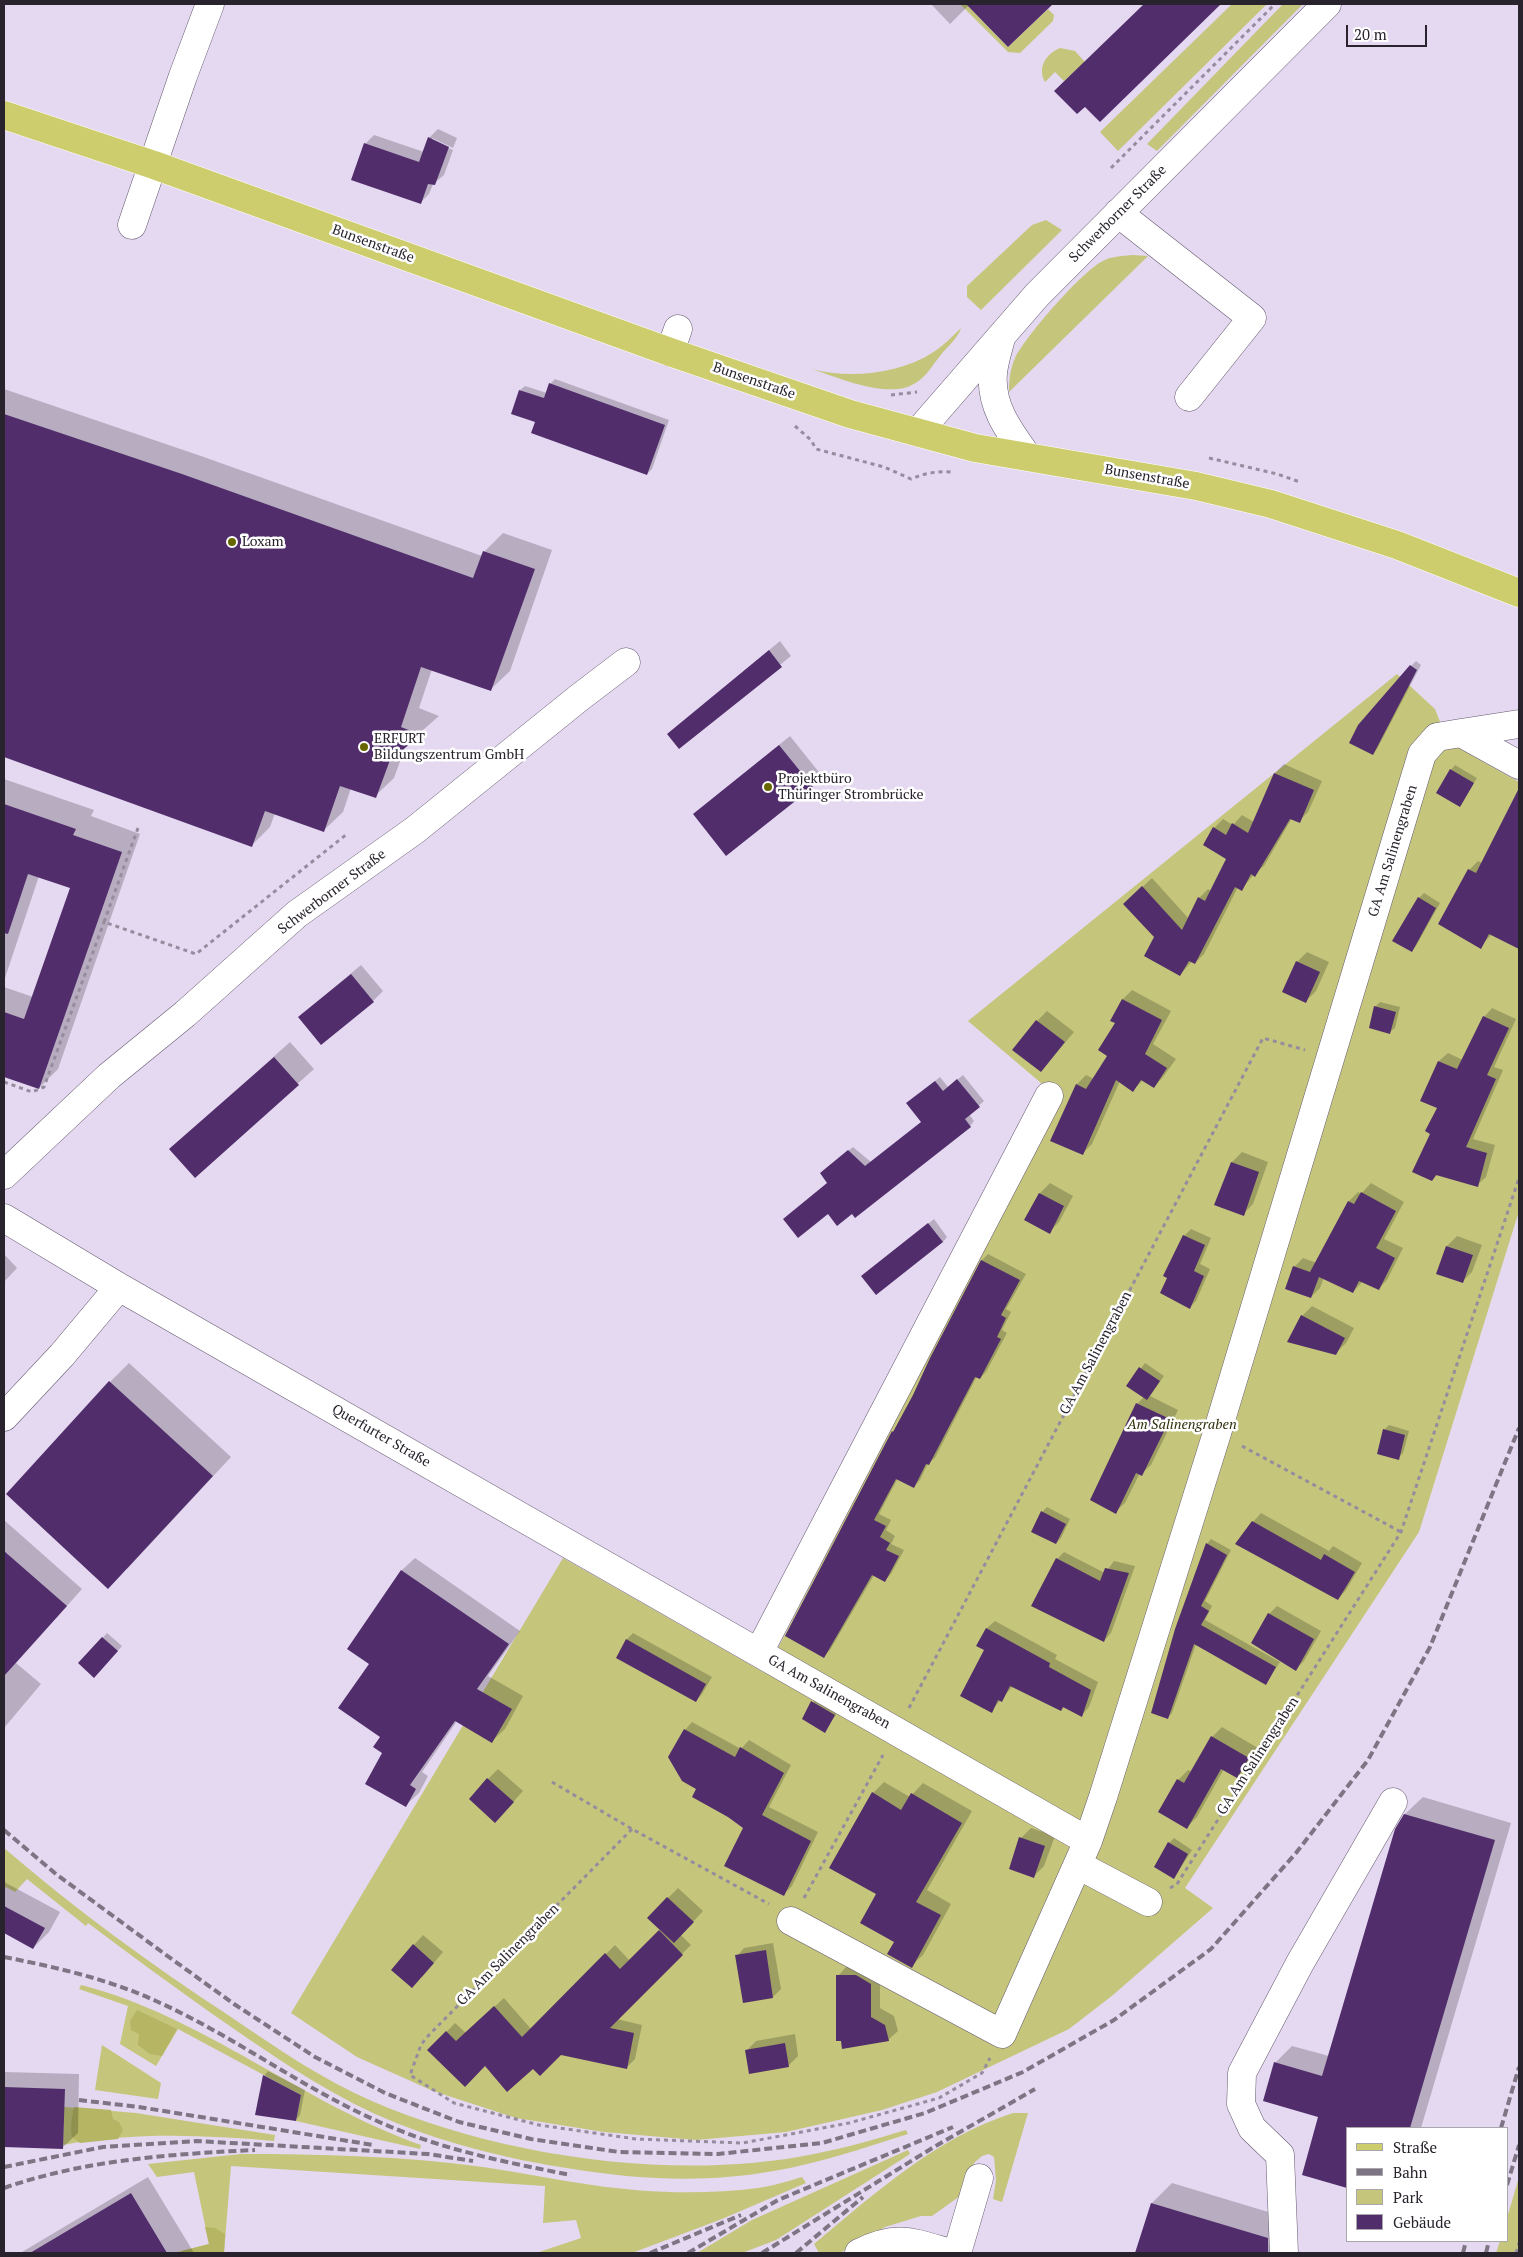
<!DOCTYPE html>
<html>
<head>
<meta charset="utf-8">
<style>
	body { margin:0 }
	#map { position:relative; width:1523px; height:2257px; overflow:hidden; background:#e5d8f1; font-family:"PT Serif",serif }
	canvas { display:block }
	.frame { position:absolute; inset:0; border:5px solid #28232c; pointer-events:none }
	.legend { position:absolute; left:1346px; top:2127px; width:162px; height:115px; box-sizing:border-box; background:#fff; border:1px solid #a9a7ab; margin:0; padding:6px 9px; list-style:none; font-size:15px; color:#28232c }
	.legend li { display:flex; align-items:center; gap:10px; height:25px }
	.legend b { width:25px; border:1px solid #a9a7ab }
	.scale { position:absolute; left:1346px; top:25px; width:81px; height:22px; box-sizing:border-box; border:2px solid #28232c; border-top:0; padding-left:6px; font-size:15px; line-height:18px; white-space:nowrap; color:#28232c; -webkit-text-stroke:4px #fff; paint-order:stroke }
</style>
</head>
<body>
<div id="map">
<canvas width="1523" height="2257"></canvas>
<div class="frame"></div>
<ul class="legend">
<li><b style="height:6px;background:#cdcd6e"></b>Straße</li>
<li><b style="height:6px;background:#7d7484"></b>Bahn</li>
<li><b style="height:14px;background:#c5c67b"></b>Park</li>
<li><b style="height:14px;background:#512e6b"></b>Gebäude</li>
</ul>
<div class="scale">20 m</div>
</div>
<script>
const g = document.querySelector('canvas').getContext('2d');
g.lineJoin = 'round';
function paint(path, color) {
  g.fillStyle = color;
  g.fill(path, 'evenodd');
}
function strokePath(path, color, width, dash) {
  g.strokeStyle = color;
  g.lineWidth = width;
  g.lineCap = dash ? 'butt' : 'round';
  g.setLineDash(dash || []);
  g.stroke(path);
}
function label(font, color, halo, rows, align = 'center') {
  g.font = font + ' "PT Serif",serif';
  g.lineWidth = 5;
  g.setLineDash([]);
  g.textBaseline = 'middle';
  g.strokeStyle = halo;
  g.fillStyle = color;
  for (const [text, x, y, turn = 0] of rows) {
    g.save();
    g.translate(x, y);
    g.rotate((+turn || 0) * Math.PI / 180);
    g.textAlign = isNaN(turn) ? turn : align;
    if (halo) g.strokeText(text, 0, 0);
    g.fillText(text, 0, 0);
    g.restore();
  }
}
paint(new Path2D(`
	M960,4H966L1008,47L1048,9L1054,15L1053,21L1020,53L1008,52Z
	M1232,4H1267L1118,151L1100,132Z
	M1283,4H1303L1157,151L1147,144Z
	M1060,48L1075,51L1085,62L1064,81L1055,72L1045,82C1037,67 1046,54 1060,48Z
	M1046,220L1062,230L981,310L967,297V286L1032,225Z
	M1133,255L1148,256L1009,392C1009,381 1010,369 1015,358C1025,337 1083,270 1103,261C1112,256 1123,256 1133,255Z
	M961,328C959,337 946,348 940,356C933,364 927,376 917,382C891,401 839,378 812,369C849,379 899,374 932,353C942,347 952,337 961,328Z
	M1397,674L1435,709L1448,742L1519,782V1211L1419,1532L1185,1888L1213,1908L1113,1995L1069,2029L937,2092L882,2110L786,2132L696,2140L604,2132L516,2118L433,2091L357,2057L291,2013L563,1558L765,1673L1061,1100L968,1021Z
	M4,1848C75,1909 150,1964 228,2015C275,2047 321,2079 374,2102C502,2157 677,2182 814,2154C845,2148 876,2139 906,2130L908,2134C864,2148 820,2163 774,2171C707,2183 641,2180 573,2169C506,2159 438,2142 375,2114C317,2087 264,2050 211,2013C170,1984 129,1954 88,1923L86,1926L27,1879L15,1892L6,1887L4,1888Z
	M81,1985C203,2016 302,2103 421,2145L420,2149L296,2121L301,2095L178,2029L156,2066L120,2044L128,2006L79,1989Z
	M102,2045L161,2083L158,2099L95,2090Z
	M64,2107L136,2113L275,2135L274,2141C204,2135 133,2132 63,2145Z
	M1013,2113H1028L1002,2202L993,2199L996,2180L994,2157L989,2154L982,2156L974,2163L960,2196L932,2216H921L885,2227L840,2253H819L814,2244C874,2194 937,2137 1013,2113Z
	M908,2150L910,2154L776,2240L742,2253H697L752,2220Z
	M241,2154C322,2154 402,2156 483,2167C519,2172 555,2180 592,2185C646,2193 703,2195 758,2188C773,2186 788,2181 802,2177L806,2183L722,2219L632,2253H536L581,2238L576,2220L543,2223L545,2186L231,2166L224,2253H173L209,2244L194,2172L157,2177L148,2164Z
	M1519,2177V2253H1496L1500,2241H1507V2218Z`), '#c5c67b');
paint(new Path2D(`
	M137,2010L177,2029L162,2056L150,2054L138,2045L139,2034L131,2030L130,2021Z
	M74,2107L111,2110L113,2119L119,2122L123,2130L118,2139L80,2143L72,2137C70,2129 72,2115 74,2107Z
	M205,2227L215,2228L225,2234L224,2253H182V2251L209,2244Z`), '#b5b563');
paint(new Path2D(`
	M931,4H1051L1008,45L969,5L950,24Z
	M1145,4H1219L1100,121L1085,105L1056,91Z
	M438,129L457,138L453,148L432,138V140L453,150L444,175L433,184L429,194L420,203L365,144L374,135L424,152L429,138Z
	M555,379L669,420L652,469L647,474L520,390L525,386L547,393L550,384Z
	M4,389L201,456L482,556L484,552L503,533L552,550L510,671L491,689L432,669L419,708L439,716L406,745L394,778L375,796L351,788L343,812L324,830L275,813L270,827L252,845L4,756V535L10,518L4,516Z
	M780,641L791,656L679,747L669,734Z
	M1416,661L1421,665L1377,749L1373,754L1411,666Z
	M790,736L822,776L812,786L694,814Z
	M1284,764L1322,781L1308,812L1299,821L1292,818L1264,866L1254,874L1242,889L1238,887L1204,954L1195,963L1192,961L1180,975L1156,937L1134,895L1152,878L1189,919L1199,898L1208,889L1211,891L1228,859L1214,828L1223,819L1233,825L1242,815L1254,822L1275,773Z
	M1455,765L1477,778L1460,805L1451,770Z
	M4,779L94,810L91,816L140,834L58,1069L39,1088L4,1076V987L33,997L72,888L39,876L4,981Z
	M1519,790V948L1492,934L1480,947L1469,870L1478,861L1482,863Z
	M1424,893L1440,903L1416,946L1412,950L1419,898Z
	M1307,952L1329,962L1316,991L1306,1001L1297,962Z
	M361,965L383,991L373,1001L299,1017Z
	M1132,990L1171,1011L1153,1044L1176,1059L1163,1077L1154,1087L1143,1080L1133,1090L1120,1081L1092,1144L1083,1153L1052,1140L1077,1084L1086,1075L1094,1079L1109,1056L1117,1023L1112,1020L1123,999Z
	M1380,1002L1400,1007L1395,1028L1390,1032L1370,1027L1376,1006Z
	M1492,1008L1516,1019L1494,1067L1503,1070L1473,1139L1495,1145L1486,1177L1477,1185L1438,1174L1432,1180V1133L1439,1108L1422,1101L1439,1061L1448,1053L1463,1060L1484,1017Z
	M1047,1011L1074,1032L1041,1071L1037,1021Z
	M290,1042L314,1069L195,1176L171,1149Z
	M963,1075L984,1101L969,1114L974,1121L970,1126L828,1182L826,1169L853,1147L871,1162L923,1122L913,1098L940,1077L948,1087Z
	M1242,1152L1268,1162L1253,1204L1243,1214L1216,1204L1232,1162Z
	M1050,1183L1073,1196L1059,1222L1049,1232L1025,1220L1040,1193Z
	M1371,1183L1404,1202L1384,1239L1403,1248L1387,1280L1378,1289L1363,1281L1353,1292L1324,1277L1320,1288L1311,1297L1294,1267L1303,1258L1317,1263L1349,1201L1358,1192L1361,1194Z
	M934,1219L947,1237L943,1242L862,1276Z
	M1191,1229L1211,1238L1200,1264L1210,1269L1196,1301L1190,1307L1169,1278L1165,1275L1184,1236Z
	M1457,1236L1482,1245L1472,1272L1462,1282L1438,1273L1447,1246Z
	M4,1254L17,1268L4,1282Z
	M988,1254L1026,1274L1006,1309L1011,1312L1002,1330L1007,1333L986,1372L980,1378L977,1376L935,1458L928,1463L920,1480L914,1486L898,1478L879,1514L891,1520L886,1530L895,1536L891,1544L904,1550L891,1574L885,1580L874,1575L830,1650L824,1656L893,1432L897,1428L982,1260Z
	M1312,1306L1354,1328L1346,1343L1336,1353L1302,1316Z
	M129,1363L231,1457L127,1569L110,1382Z
	M1145,1363L1164,1376L1150,1396L1178,1410L1151,1465L1141,1474L1140,1473L1125,1503L1115,1512L1091,1500L1138,1403L1144,1397L1128,1386Z
	M1389,1425L1409,1431L1403,1453L1398,1458L1384,1430Z
	M1047,1507L1070,1519L1061,1538L1056,1543L1042,1512Z
	M1261,1513L1329,1551L1333,1546L1362,1563L1346,1590L1338,1599L1253,1522Z
	M4,1520L82,1589L16,1663L41,1684L4,1728Z
	M1211,1539L1231,1550L1205,1601L1212,1606L1205,1620L1280,1662L1266,1683L1196,1644L1172,1713L1168,1717L1207,1544Z
	M1064,1552L1105,1573L1114,1561L1135,1566L1111,1633L1104,1641L1057,1559Z
	M415,1558L520,1631L488,1676L523,1696L505,1729L492,1741L457,1721L422,1772L428,1776L419,1793L406,1805L383,1753L371,1663L349,1649L402,1570Z
	M1277,1606L1321,1631L1304,1661L1296,1669L1269,1614Z
	M995,1621L1057,1655L1055,1659L1098,1682L1089,1707L1082,1715L1064,1707L1061,1710L1013,1686L991,1711L986,1650L978,1645L987,1628Z
	M107,1633L122,1646L99,1672L80,1663Z
	M633,1633L712,1677L702,1694L696,1701L618,1657L627,1639Z
	M817,1697L839,1710L825,1731L803,1718Z
	M692,1722L741,1749L749,1740L791,1765L769,1807L818,1832L792,1886L784,1894L744,1827L694,1796L698,1788L685,1730Z
	M1222,1727L1258,1748L1247,1767L1237,1777L1224,1769L1197,1817L1187,1827L1178,1780L1188,1770L1192,1772L1212,1737Z
	M498,1769L523,1791L505,1811L488,1779Z
	M884,1782L910,1797L923,1783L972,1811L927,1890L951,1904L923,1955L911,1966L896,1941L877,1893L873,1793Z
	M1423,1797L1511,1823L1421,2128H1347L1320,2116L1275,2063L1292,2046L1329,2056L1396,1830L1405,1814Z
	M1031,1828L1055,1836L1044,1866L1034,1876L1021,1838Z
	M1174,1838L1192,1850L1174,1878L1169,1843Z
	M4,1880L6,1883L60,1912L49,1932L33,1948L4,1932Z
	M678,1888L703,1911L681,1935L691,1945L617,2019L642,2025L635,2059L626,2068L561,2054L533,2068L485,2065L429,2050L455,2023L466,2033L504,1998L531,2029L615,1945L630,1961L661,1930L668,1898Z
	M423,1935L443,1952L422,1977L414,1945Z
	M773,1943L781,1989L773,1997L737,1956L744,1948Z
	M847,1966L880,1975V2008L894,2016L898,2031L888,2040L838,1976Z
	M795,2034L798,2056L788,2066L746,2051L756,2041Z
	M268,2071L305,2090L300,2115L296,2120L264,2076Z
	M4,2072L79,2074L78,2133L62,2148L4,2146Z
	M148,2177L194,2253H21L22,2252Z
	M1172,2183L1285,2217L1275,2253H1137L1152,2203Z`), '#0003');
paint(new Path2D(`
	M966,4H1053L1008,47Z
	M1144,4H1221L1100,122L1085,107L1077,114L1054,91Z
	M428,137L449,147L435,185L428,184L421,204L351,180L364,143L419,162Z
	M549,383L665,425L647,475L531,433L535,422L511,414L519,390L544,398Z
	M4,414L182,474L473,578L483,551L535,569L491,691L421,667L401,727L421,735L390,760L376,798L340,786L324,832L265,811L252,847L4,757Z
	M769,650L782,667L679,749L667,734Z
	M1410,665L1417,670L1373,755L1349,743L1358,725Z
	M779,745L813,787L726,856L693,814Z
	M1450,769L1474,783L1460,807L1436,793Z
	M1274,773L1314,790L1300,823L1290,819L1255,877L1251,874L1242,891L1235,887L1195,964L1189,961L1180,976L1144,956L1154,937L1123,904L1142,886L1182,930L1198,897L1205,901L1226,859L1203,845L1213,827L1226,835L1232,823L1248,833Z
	M1519,788V949L1489,934L1481,949L1438,924L1468,869L1476,873Z
	M4,804L76,829L73,835L122,852L39,1089L4,1077V1012L24,1019L70,888L28,874L8,934L4,933Z
	M1418,897L1436,908L1412,952L1392,941Z
	M1296,961L1320,972L1306,1003L1282,992Z
	M351,974L374,1002L321,1045L298,1017Z
	M1122,999L1162,1020L1145,1054L1167,1068L1154,1088L1141,1080L1133,1092L1116,1080L1083,1155L1050,1141L1076,1084L1086,1089L1107,1056L1098,1050L1115,1023L1110,1021Z
	M1374,1006L1396,1012L1390,1034L1369,1028Z
	M1483,1016L1509,1028L1487,1075L1496,1079L1466,1147L1487,1153L1478,1187L1436,1175L1432,1181L1412,1172L1430,1134L1425,1131L1437,1108L1420,1101L1438,1061L1457,1069Z
	M1036,1020L1065,1042L1041,1072L1012,1050Z
	M274,1057L299,1085L195,1178L169,1149Z
	M957,1079L980,1107L965,1119L971,1127L855,1218L852,1214L837,1226L828,1214L798,1238L783,1219L827,1183L820,1173L848,1150L865,1166L921,1122L906,1103L935,1081L943,1091Z
	M1231,1162L1259,1172L1244,1216L1214,1205Z
	M1361,1192L1396,1211L1376,1248L1395,1258L1379,1290L1359,1281L1353,1293L1319,1277L1311,1298L1285,1289L1293,1266L1310,1272L1348,1201L1354,1204Z
	M1039,1193L1064,1206L1050,1234L1024,1220Z
	M928,1223L943,1242L876,1295L861,1276Z
	M1183,1235L1205,1245L1194,1271L1204,1276L1190,1309L1160,1293L1167,1278L1163,1276Z
	M1446,1246L1473,1255L1463,1283L1436,1274Z
	M981,1260L1020,1280L1001,1315L1006,1318L997,1337L1001,1339L980,1379L975,1377L929,1465L926,1464L914,1488L896,1479L874,1520L886,1526L880,1537L890,1543L886,1550L899,1556L885,1582L872,1575L824,1658L785,1636L892,1431L893,1432L913,1395L930,1358Z
	M1301,1315L1345,1338L1336,1355L1287,1342Z
	M1139,1367L1160,1381L1147,1400L1126,1386Z
	M109,1381L213,1476L108,1589L6,1494Z
	M1136,1403L1170,1419L1142,1476L1136,1473L1116,1514L1090,1500Z
	M1383,1429L1405,1435L1399,1460L1377,1454Z
	M1041,1511L1066,1524L1056,1544L1031,1532Z
	M1252,1521L1321,1560L1324,1554L1355,1572L1338,1600L1235,1544Z
	M1206,1543L1227,1555L1201,1606L1209,1611L1201,1625L1276,1667L1266,1685L1194,1644L1168,1719L1151,1713L1175,1629Z
	M4,1551L67,1606L4,1676Z
	M1056,1558L1100,1581L1105,1568L1129,1573L1104,1642L1031,1606Z
	M401,1570L509,1644L477,1689L512,1709L492,1743L455,1721L410,1785L416,1789L406,1807L365,1784L382,1753L373,1747L380,1737L338,1708L369,1664L347,1649Z
	M1268,1613L1314,1639L1296,1671L1251,1643Z
	M986,1628L1050,1663L1049,1667L1091,1690L1082,1717L1063,1707L1061,1711L1010,1686L1002,1702L998,1700L992,1713L960,1696L984,1650L976,1646Z
	M102,1637L118,1651L94,1678L78,1663Z
	M626,1639L706,1684L696,1702L616,1658Z
	M811,1701L835,1715L825,1733L802,1719Z
	M684,1729L735,1757L740,1747L784,1773L762,1815L811,1841L784,1896L724,1866L743,1828L728,1817L692,1797L696,1789L682,1781L668,1757Z
	M1211,1736L1249,1758L1237,1778L1221,1769L1187,1829L1158,1812L1177,1779L1184,1783Z
	M487,1778L514,1802L495,1823L469,1799Z
	M872,1792L901,1810L911,1793L962,1823L916,1902L941,1915L912,1968L887,1954L894,1942L860,1923L876,1894L829,1868Z
	M1404,1814L1495,1840L1410,2128H1347V2188L1302,2175L1318,2117L1263,2101L1274,2062L1322,2076L1395,1829Z
	M1019,1837L1045,1846L1034,1878L1009,1869Z
	M1168,1842L1188,1854L1174,1879L1154,1867Z
	M667,1897L694,1922L674,1943L647,1918Z
	M4,1906L45,1928L33,1949L4,1933Z
	M659,1930L683,1955L610,2028L634,2033L627,2069L561,2055L540,2076L533,2069L507,2092L485,2066L465,2087L427,2050L446,2031L456,2041L494,2006L522,2037L605,1953L620,1969Z
	M413,1944L434,1963L412,1988L391,1970Z
	M766,1950L773,1998L743,2003L735,1955Z
	M836,1975H856L871,1984V2017L885,2025L889,2041L842,2049L841,2041H836Z
	M785,2043L789,2067L749,2074L745,2050Z
	M263,2075L301,2095L296,2121L255,2115Z
	M4,2087L65,2089L63,2149L4,2147Z
	M131,2193L167,2253H30Z
	M1151,2203L1268,2238V2253H1135Z`), '#512e6b');
const minor = new Path2D(`
	M1118,213L1252,318L1189,397
	M132,225L183,76L210,4
	M1001,338C998,350 994,362 993,373C990,406 1009,431 1027,456
	M670,352L678,329
	M918,432L1037,295L1327,4
	M1461,733L1519,724
	M4,1175L109,1076L185,1014L297,914L415,830L580,697L626,662
	M4,1218L119,1287L1088,1841
	M4,1417L62,1355L119,1287
	M759,1652L1049,1096
	M1078,1865L1148,1902
	M791,1921L1002,2034L1088,1841L1103,1797L1217,1433L1422,754L1437,737L1461,733L1519,765
	M859,2253C897,2234 912,2242 950,2253
	M957,2253L979,2178
	M1284,2253L1280,2155L1252,2128L1241,2104L1242,2073L1300,1963L1393,1802`);
const major = new Path2D(`
	M4,115L154,165L670,352L850,414L975,448L1196,486L1271,504L1397,545L1519,593`);
strokePath(minor, '#64596e', 29);
strokePath(major, '#fff', 29);
strokePath(new Path2D(`
	M1111,168L1275,4
	M891,395L917,392
	M795,426L811,440L816,449L884,467L911,479C925,473 937,471 952,472
	M1209,458L1277,474L1300,482
	M138,828L104,922L196,954L347,834
	M4,1082L32,1092L44,1087L104,922
	M1242,1446L1401,1532
	M909,1708L1263,1038L1305,1050
	M552,1782L632,1829L769,1904
	M632,1829L426,2038L421,2045L410,2075L454,2103L539,2125L636,2139L743,2143L849,2123L939,2098L982,2073L990,2058
	M1170,1888L1177,1884L1401,1532L1519,1178
	M804,1898L883,1755
	M1516,2253L1519,2243`), '#958c9e', 3, [4, 4]);
strokePath(minor, '#fff', 28);
strokePath(major, '#cdcd6e', 28);
strokePath(new Path2D(`
	M4,1830L56,1874L162,1952L234,2004L315,2057L385,2093L459,2122L531,2139L619,2152L718,2154L822,2143L925,2113L1023,2072L1114,2020L1211,1949L1296,1853L1368,1760L1430,1647L1519,1428
	M4,1957C55,1967 108,1979 156,2001C232,2035 299,2086 375,2120C438,2149 504,2162 571,2175
	M79,2100L139,2107L373,2145
	M1501,2128L1519,2067
	M4,2167L103,2147L196,2141L428,2154L473,2161
	M1507,2185L1519,2145
	M4,2188C84,2160 171,2154 255,2150
	M650,2253L741,2215
	M688,2253L778,2200L953,2127
	M762,2253L934,2147L1035,2089
	M796,2253L863,2197
	M1463,2253L1466,2241
	M1486,2253L1489,2241`), '#7d7484', 4, [8, 4]);
for (const [x, y, r, color] of [
	[232,542,5,"#676600"],
	[364,747,5,"#676600"],
	[768,787,5,"#676600"]
]) {
  const dot = new Path2D();
  dot.arc(x, y, r, 0, 2 * Math.PI);
  g.fillStyle = color;
  g.fill(dot);
  strokePath(dot, '#fff', 2);
}
label('14px', '#28232c', '#fff', [
	["Schwerborner Straße",1118,214,-45],
	["Bunsenstraße",373,244,20],
	["Bunsenstraße",754,381,19],
	["Bunsenstraße",1147,477,10],
	["GA Am Salinengraben",1393,851,-73],
	["Schwerborner Straße",332,892,-37],
	["GA Am Salinengraben",1096,1353,-62],
	["Querfurter Straße",381,1436,30],
	["GA Am Salinengraben",829,1692,29],
	["GA Am Salinengraben",1258,1756,-57],
	["GA Am Salinengraben",508,1955,-45]
]);
label('14px', '#28232c', '#fff', [
	["Loxam",242,542],
	["ERFURT",374,739],
	["Bildungszentrum GmbH",374,755],
	["Projektbüro",778,779],
	["Thüringer Strombrücke",778,795]
], 'left');
label('italic 14px', '#2e2e09', '#fff', [
	["Am Salinengraben",1182,1425]
]);
</script>
</body>
</html>
